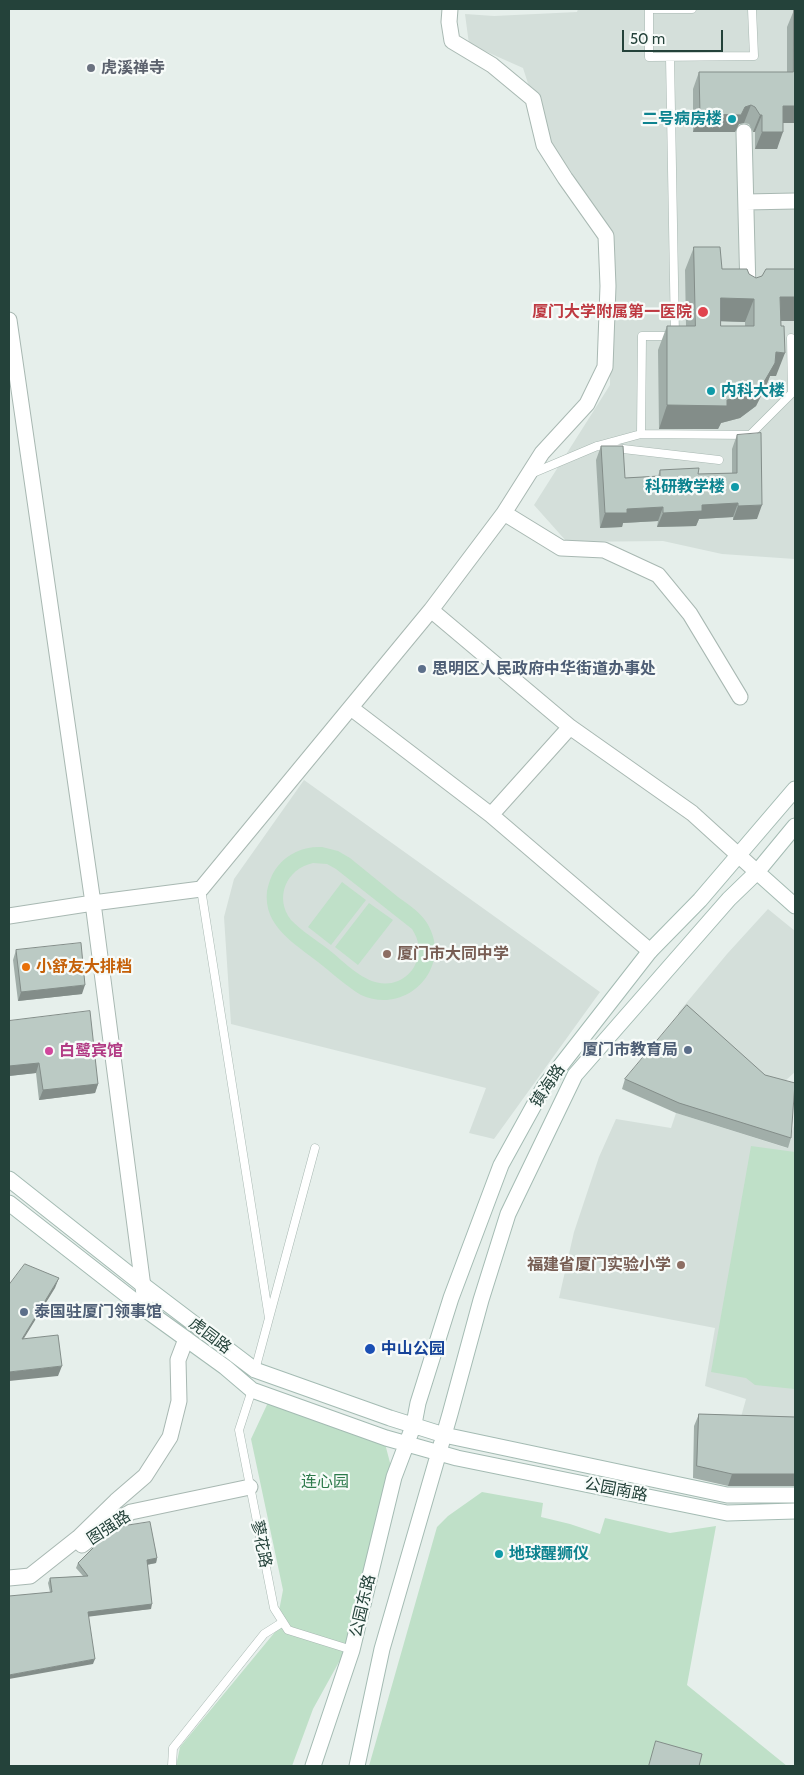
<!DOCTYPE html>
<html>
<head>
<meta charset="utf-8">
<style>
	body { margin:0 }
	#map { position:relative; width:804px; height:1775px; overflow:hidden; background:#e6efeb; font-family:Cabin,sans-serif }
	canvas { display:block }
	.frame { position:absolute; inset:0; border:10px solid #24423a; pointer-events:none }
	.scale { position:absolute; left:622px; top:30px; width:101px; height:22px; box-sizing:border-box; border:2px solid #24423a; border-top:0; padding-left:6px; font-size:15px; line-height:18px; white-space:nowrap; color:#24423a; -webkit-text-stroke:4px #f7fbf9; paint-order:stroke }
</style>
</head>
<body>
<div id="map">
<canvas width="804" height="1775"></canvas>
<div class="frame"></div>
<div class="scale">50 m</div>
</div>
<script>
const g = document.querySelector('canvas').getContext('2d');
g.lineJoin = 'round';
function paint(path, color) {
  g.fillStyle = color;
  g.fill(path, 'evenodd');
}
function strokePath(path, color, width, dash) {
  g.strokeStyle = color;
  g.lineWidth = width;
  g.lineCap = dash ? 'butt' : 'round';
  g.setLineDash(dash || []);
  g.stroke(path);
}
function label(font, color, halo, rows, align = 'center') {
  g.font = font + ' Cabin,"Noto Sans SC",sans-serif';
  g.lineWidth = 4.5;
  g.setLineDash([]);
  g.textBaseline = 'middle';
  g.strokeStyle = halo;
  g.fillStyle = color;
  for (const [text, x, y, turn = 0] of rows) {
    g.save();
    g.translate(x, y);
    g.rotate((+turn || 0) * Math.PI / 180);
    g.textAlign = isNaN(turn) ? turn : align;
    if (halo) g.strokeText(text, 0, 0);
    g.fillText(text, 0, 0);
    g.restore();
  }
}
paint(new Path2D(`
	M578,9H795V559L722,554L663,541L567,542L534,505L610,385L611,239L572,173L554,148L533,99L523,68L469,44L465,14L494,16L577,12Z
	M304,780L600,992L494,1139L469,1133L486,1088L231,1024L224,917L234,879Z
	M768,909L795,931V1072L776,1089L678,1013L727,954Z
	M676,1113L787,1148L795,1122V1423L739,1424L746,1399L705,1386L715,1328L559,1298L574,1232L599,1157L616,1119L671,1128Z`), '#d4dfda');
paint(new Path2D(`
	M322,847L338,851L350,858C366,871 382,884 398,897C408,904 420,912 427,923C454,967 407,1016 361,995C346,986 332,973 318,962C294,943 263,926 267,891C269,882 272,873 278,866C288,853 305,846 322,847ZM313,863L327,864L336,869L412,929C419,940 422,953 415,965C412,972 405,978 398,981C371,992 347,964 328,949C316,940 302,931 291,920C274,898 286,869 313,863Z
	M342,882L366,900L331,945L308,927Z
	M369,903L393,920L358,965L335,947Z
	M751,1146L795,1152V1389L755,1385L746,1378L711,1372Z
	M272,1394L382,1432L395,1482L345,1651L313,1709L292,1766H176L180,1747L275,1632L283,1590L251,1439Z
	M482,1492L543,1503L541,1517L570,1524L600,1534L605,1518L670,1533L716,1526L687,1685L787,1766H369L437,1527L448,1516Z`), '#bfe0c8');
const lane = new Path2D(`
	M649,9V57L754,56L752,9
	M649,9H692
	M670,57L675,336H642L641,434L750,435L792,393L791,338
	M597,446L719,460
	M533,473L597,446L641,434
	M201,889L269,1318
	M255,1370L315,1148
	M252,1390L239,1430L274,1608L288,1630L352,1650
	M172,1766L173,1748L264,1634L283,1622`);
const street = new Path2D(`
	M450,9L449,22L452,41L492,65L533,99L544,145L565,178L606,236L608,286L605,367L587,404L542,453L504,513L561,548L604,550L658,575L690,614L740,697
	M744,132L748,291
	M746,202L795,201
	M9,320L93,903L201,889L431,610
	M504,513L431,610L570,727
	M351,708L491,815
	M9,916L93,903L146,1310
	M650,951L491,815L570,727L692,813L757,872
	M82,1545L110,1524L131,1512L250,1487
	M9,1578L30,1576L78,1538L116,1501L145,1476L170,1437L179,1401L178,1360L186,1339`);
const secondary = new Path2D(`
	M757,872L795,906
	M9,1179L143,1285L255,1370L390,1418L444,1435L727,1495H795
	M9,1203L146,1310L225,1367L252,1390L386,1438L457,1458L727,1513L795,1511
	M313,1766L352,1650L394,1477L414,1424L418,1403L451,1298L501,1165L544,1087L650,951L700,900L795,789
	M357,1766L382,1649L450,1414L481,1300L508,1214L575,1075L729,899L757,872L795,826`);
strokePath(lane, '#a8b8b2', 9);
strokePath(street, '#a8b8b2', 17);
strokePath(secondary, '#a4bbb3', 17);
strokePath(lane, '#fff', 8);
strokePath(street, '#fff', 15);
strokePath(secondary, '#fff', 15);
paint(new Path2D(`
	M794,10H795V123H783L777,149H755V132H753L749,124L744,123L739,124L735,132H693V89L699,72H787V27Z
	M694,247L722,269L749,274L781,321L776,376H770L766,386L756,406L740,418L721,423L718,429H659L658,350L667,326H686L685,270ZM721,321L745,322V326H721Z
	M737,435L757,519L733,520V517L699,519L696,526L657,527L658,521L623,523L622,527L600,528L596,460L601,446L625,478L658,476L660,470L698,474L732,473V449Z
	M16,950L82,994L18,1001L13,960Z
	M9,1021L98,1084L95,1093L39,1100L36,1073L9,1076Z
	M625,1079L791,1138L788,1148L676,1113L622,1089Z
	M699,1414L795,1417V1486H728L693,1478L694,1426Z
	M157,1558L156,1563L147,1565L151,1609L88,1616L93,1664L50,1592L48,1583L50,1578L83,1576L76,1568L78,1563Z`), '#a1aea9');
paint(new Path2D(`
	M751,105L744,123L739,124L735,132H693L700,114L745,107Z
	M783,106H795V123H777Z
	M760,115H762L755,132H753Z
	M762,132H783L777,149H755Z
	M780,297H795V321H772Z
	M721,298L754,299L745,322L713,321Z
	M776,352L785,353L776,376H770L766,386L756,406L740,418L721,423L718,429H659L667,405L727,400Z
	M738,503L733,517L699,519L696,526L657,527L663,513L702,505Z
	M762,505L757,519L733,520L738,506Z
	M663,507L658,521L623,523L622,527L600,528L605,513L627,509Z
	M85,985L82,994L18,1001L21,992Z
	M39,1063L36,1073L9,1076V1066Z
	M98,1084L95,1093L39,1100L43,1090Z
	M59,1278L55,1288L18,1348L22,1339Z
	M62,1366L58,1376L9,1381V1372Z
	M732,1474H795V1486H728Z
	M157,1558L156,1563L145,1565L147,1560Z
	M152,1604L151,1609L86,1617L88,1612Z
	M95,1659L93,1664L9,1679V1675Z`), '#838d89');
const building = new Path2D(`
	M794,10H795V106H783V132H762V115H760L755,107L751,105L745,107L741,115L700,114L699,72H793Z
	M694,247H720L722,269H747L749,274L756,278L762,276L766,269H795V297H780L781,326H784L785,353L776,352L775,363L764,382L749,394L727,400V406L667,405V326H695ZM721,298L754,299V326H721Z
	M761,433L762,505L738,506V503L702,505V511L663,513V507L627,509V513H605L601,446H623L625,478L660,476V470L699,468L698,474L737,473V435Z
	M81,943L85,985L21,992L16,950Z
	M687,1005L765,1075L795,1083L791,1138L679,1103L625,1079Z
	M90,1011L98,1084L43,1090L39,1063L9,1066V1021Z
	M25,1264L59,1278L22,1339L58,1335L62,1366L9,1372V1285Z
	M699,1414L795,1417V1474H732L697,1466Z
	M150,1522L157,1558L147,1560L152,1604L88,1612L95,1659L9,1675V1596L52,1592L50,1578L88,1576L78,1563L105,1536L117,1527Z
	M656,1741L702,1754L699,1766H649Z`);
paint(building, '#bbcac4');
strokePath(building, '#838d89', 1);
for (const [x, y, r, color] of [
	[91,68,5,"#6b7280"],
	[732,119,5,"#0f9aa8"],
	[703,312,6,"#e0444e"],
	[711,391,5,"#0f9aa8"],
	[735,487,5,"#0f9aa8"],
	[422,669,5,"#5c6f8a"],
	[387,954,5,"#8d6e63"],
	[26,967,5,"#e8710a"],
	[688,1050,5,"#5c6f8a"],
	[49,1051,5,"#d1479c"],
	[681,1265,5,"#8d6e63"],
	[24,1312,5,"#5c6f8a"],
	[370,1349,6,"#1a4fb4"],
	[499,1554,5,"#0f9aa8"]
]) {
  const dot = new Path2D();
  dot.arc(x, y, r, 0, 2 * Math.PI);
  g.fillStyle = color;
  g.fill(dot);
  strokePath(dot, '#f7fbf9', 2);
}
label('bold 16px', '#5b616d', '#f7fbf9', [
	["虎溪禅寺",101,68]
], 'left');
label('bold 16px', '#0d838f', '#f7fbf9', [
	["二号病房楼",722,119],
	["内科大楼",721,391,"left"],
	["科研教学楼",725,487],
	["地球醒狮仪",509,1554,"left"]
], 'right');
label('bold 16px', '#be3a42', '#f7fbf9', [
	["厦门大学附属第一医院",692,312]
], 'right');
label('bold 16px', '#4e5e75', '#f7fbf9', [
	["思明区人民政府中华街道办事处",432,669],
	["厦门市教育局",678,1050,"right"],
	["泰国驻厦门领事馆",34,1312]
], 'left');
label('bold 16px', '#785e54', '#f7fbf9', [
	["厦门市大同中学",397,954],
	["福建省厦门实验小学",671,1265,"right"]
], 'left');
label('bold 16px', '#c56008', '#f7fbf9', [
	["小舒友大排档",36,967]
], 'left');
label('bold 16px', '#b23c85', '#f7fbf9', [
	["白鹭宾馆",59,1051]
], 'left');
label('16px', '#24423a', '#f7fbf9', [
	["镇海路",548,1086,-56],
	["虎园路",210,1336,37],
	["公园南路",616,1490,11],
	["图强路",109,1528,-33],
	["蓼花路",261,1544,79],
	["公园东路",363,1606,-77]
]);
label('bold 16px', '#164399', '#f7fbf9', [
	["中山公园",381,1349]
], 'left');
label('16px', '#2d7a4b', '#f7fbf9', [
	["连心园",325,1482]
]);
</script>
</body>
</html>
